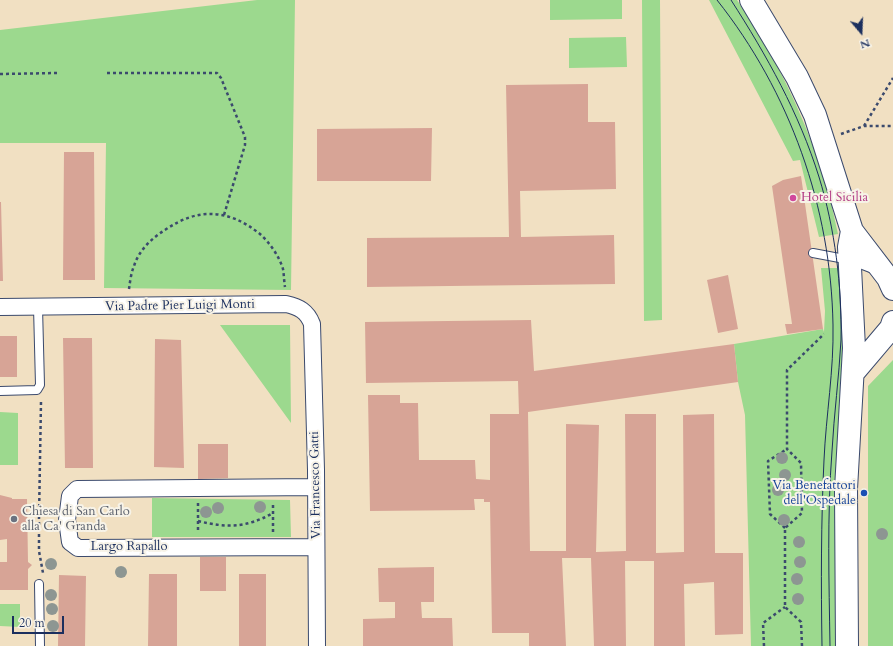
<!DOCTYPE html>
<html>
<head>
<meta charset="utf-8">
<style>
	body { margin:0 }
	#map { position:relative; width:893px; height:646px; overflow:hidden; background:#f1e0c2; font-family:Cardo,serif }
	canvas { display:block }
	.north { position:absolute; left:841px; top:12px; width:40px; height:40px; -webkit-text-stroke:3px #f7f3e8; paint-order:stroke; rotate:161deg; font-size:11px; font-weight:700; line-height:16px; text-align:center; color:#1b2f5e }
	.north::after { content:''; display:block; margin:auto; width:14px; height:18px; background:#1b2f5e; clip-path:polygon(50% 0,100% 100%,50% 72%,0 100%) }
	.scale { position:absolute; left:12px; top:616px; width:52px; height:18px; box-sizing:border-box; border:2px solid #1b2f5e; border-top:0; padding-left:5px; font-size:12px; line-height:14px; white-space:nowrap; color:#1b2f5e; -webkit-text-stroke:3px #f7f3e8; paint-order:stroke }
</style>
</head>
<body>
<div id="map">
<canvas width="893" height="646"></canvas>
<div class="north">N</div>
<div class="scale">20 m</div>
</div>
<script>
const g = document.querySelector('canvas').getContext('2d');
g.lineJoin = 'round';
function paint(path, color) {
  g.fillStyle = color;
  g.fill(path, 'evenodd');
}
function strokePath(path, color, width, dash) {
  g.strokeStyle = color;
  g.lineWidth = width;
  g.lineCap = dash ? 'butt' : 'round';
  g.setLineDash(dash || []);
  g.stroke(path);
}
function label(font, color, halo, rows, align = 'center') {
  g.font = font + ' Cardo,serif';
  g.lineWidth = 4;
  g.setLineDash([]);
  g.textBaseline = 'middle';
  g.strokeStyle = halo;
  g.fillStyle = color;
  for (const [text, x, y, turn = 0] of rows) {
    g.save();
    g.translate(x, y);
    g.rotate((+turn || 0) * Math.PI / 180);
    g.textAlign = isNaN(turn) ? turn : align;
    if (halo) g.strokeText(text, 0, 0);
    g.fillText(text, 0, 0);
    g.restore();
  }
}
paint(new Path2D(`
	M257,0H295L291,290L104,288L106,143H0V30Z
	M550,0H622V19L550,20Z
	M642,0H660L662,320L644,321Z
	M709,0H737C773,52 801,109 821,169C829,190 833,212 838,234L819,237L800,160L793,161Z
	M626,37L627,67L569,68V38Z
	M821,268H844L846,312L836,471L837,646H751L745,415L738,382L734,344L823,329L824,332L825,311Z
	M220,325H290L291,423Z
	M893,360V646H868V386Z
	M0,412L18,413V465H0Z
	M152,498L290,500L291,537H152Z
	M0,604H20V627L0,626Z`), '#9cd98e');
paint(new Path2D(`
	M588,84V122H615L616,189L520,191L521,237L614,235L615,284L367,287V238L509,237L506,85Z
	M432,128L431,181H317V129Z
	M64,152H94L95,280H63Z
	M801,176L823,329L787,334L785,324H792L772,186L783,180Z
	M0,202H1L3,281H0Z
	M728,275L738,329L718,333L707,280Z
	M531,320L534,371L734,344L738,382L528,412L530,551H566V424L599,425L596,552L626,551L625,414H656V553L684,552L683,415L714,414L715,553H743V634L715,635L714,582L684,584L685,646H654V561H625L626,646H594L591,558H562L566,646H529V633H492L490,502H484V499H474L475,510L370,511L368,395H400V403H418L419,460H475L476,479L490,480V414H519L518,381L366,383L365,322Z
	M0,336H17V377H0Z
	M63,338H92L93,468H65Z
	M155,339L181,340L184,468L154,467Z
	M198,444H228V478L198,479Z
	M0,495L12,498V499H27L28,562L32,565L28,569V590H0V562H7V539L0,540Z
	M200,557H226V591H200Z
	M434,567V602H421L422,618H452L453,646H363V619L395,618V602H379L378,568Z
	M149,574H177V646H148Z
	M239,574H266V646H239Z
	M59,575L86,576L85,646H58Z`), '#d7a496');
const lane = new Path2D(`
	M813,253L850,260L873,269
	M0,391L37,390L40,385L38,307
	M39,584L40,646`);
const street = new Path2D(`
	M0,307L286,304C299,307 307,311 312,324L316,470L317,646
	M316,487L77,489L70,496L67,520L70,542L78,548L316,547`);
const secondary = new Path2D(`
	M751,0L797,77L815,115L852,231L849,247L854,348L846,489L847,646
	M852,231L888,278L893,289
	M853,373L891,328L893,322`);
strokePath(lane, '#3b4a6d', 10);
strokePath(street, '#3b4a6d', 18);
strokePath(secondary, '#3b4a6d', 24);
strokePath(new Path2D(`
	M107,73H217L221,78L245,137V145L224,215
	M0,74L58,73
	M864,126L893,78
	M841,134L864,126H893
	M129,289C130,282 131,273 134,266C139,250 152,238 165,230C198,207 229,209 260,234C270,243 279,256 283,269C284,275 284,281 285,287
	M41,402L39,518V551L43,573
	M198,503V532
	M198,521C227,528 246,528 273,513
	M785,528L770,514L768,461L787,449
	M273,532V503
	M764,646L763,623L785,607
	M802,646L801,622L785,607V528L802,513L801,463L787,449V370L824,334`), '#3b4a6d', 2.5, [3, 3]);
strokePath(lane, '#fff', 8);
strokePath(street, '#fff', 16);
strokePath(secondary, '#fff', 22);
strokePath(new Path2D(`
	M717,0C790,92 831,207 833,325C834,370 826,415 824,460C821,522 821,584 822,646
	M731,0C767,56 799,113 819,177C835,229 842,286 841,340C839,377 834,414 832,451C827,516 829,581 830,646`), '#1b2f5e', 1);
g.fillStyle = '#8d9692';
for (const [x, y] of [
	[782,458],
	[785,475],
	[778,490],
	[260,507],
	[218,508],
	[206,512],
	[784,520],
	[882,534],
	[799,542],
	[800,562],
	[51,564],
	[121,572],
	[797,579],
	[51,595],
	[798,599],
	[52,609],
	[53,626]
]) {
  g.beginPath();
  g.arc(x, y, 6, 0, 2 * Math.PI);
  g.fill();
}
for (const [x, y, r, color] of [
	[793,198,4,"#d1479c"],
	[864,493,4,"#1a4fb4"],
	[14,519,4,"#6b7280"]
]) {
  const dot = new Path2D();
  dot.arc(x, y, r, 0, 2 * Math.PI);
  g.fillStyle = color;
  g.fill(dot);
  strokePath(dot, '#f7f3e8', 1.5);
}
label('13px', '#b23c85', '#f7f3e8', [
	["Hotel Sicilia",801,198]
], 'left');
label('13px', '#1b2f5e', '#f7f3e8', [
	["Via Padre Pier Luigi Monti",180,306,-1],
	["Via Francesco Gatti",316,485,-91],
	["Largo Rapallo",129,547]
]);
label('13px', '#164399', '#f7f3e8', [
	["Via Benefattori",856,486],
	["dell'Ospedale",856,501]
], 'right');
label('13px', '#5b616d', '#f7f3e8', [
	["Chiesa di San Carlo",22,512],
	["alla Ca' Granda",22,527]
], 'left');
</script>
</body>
</html>
